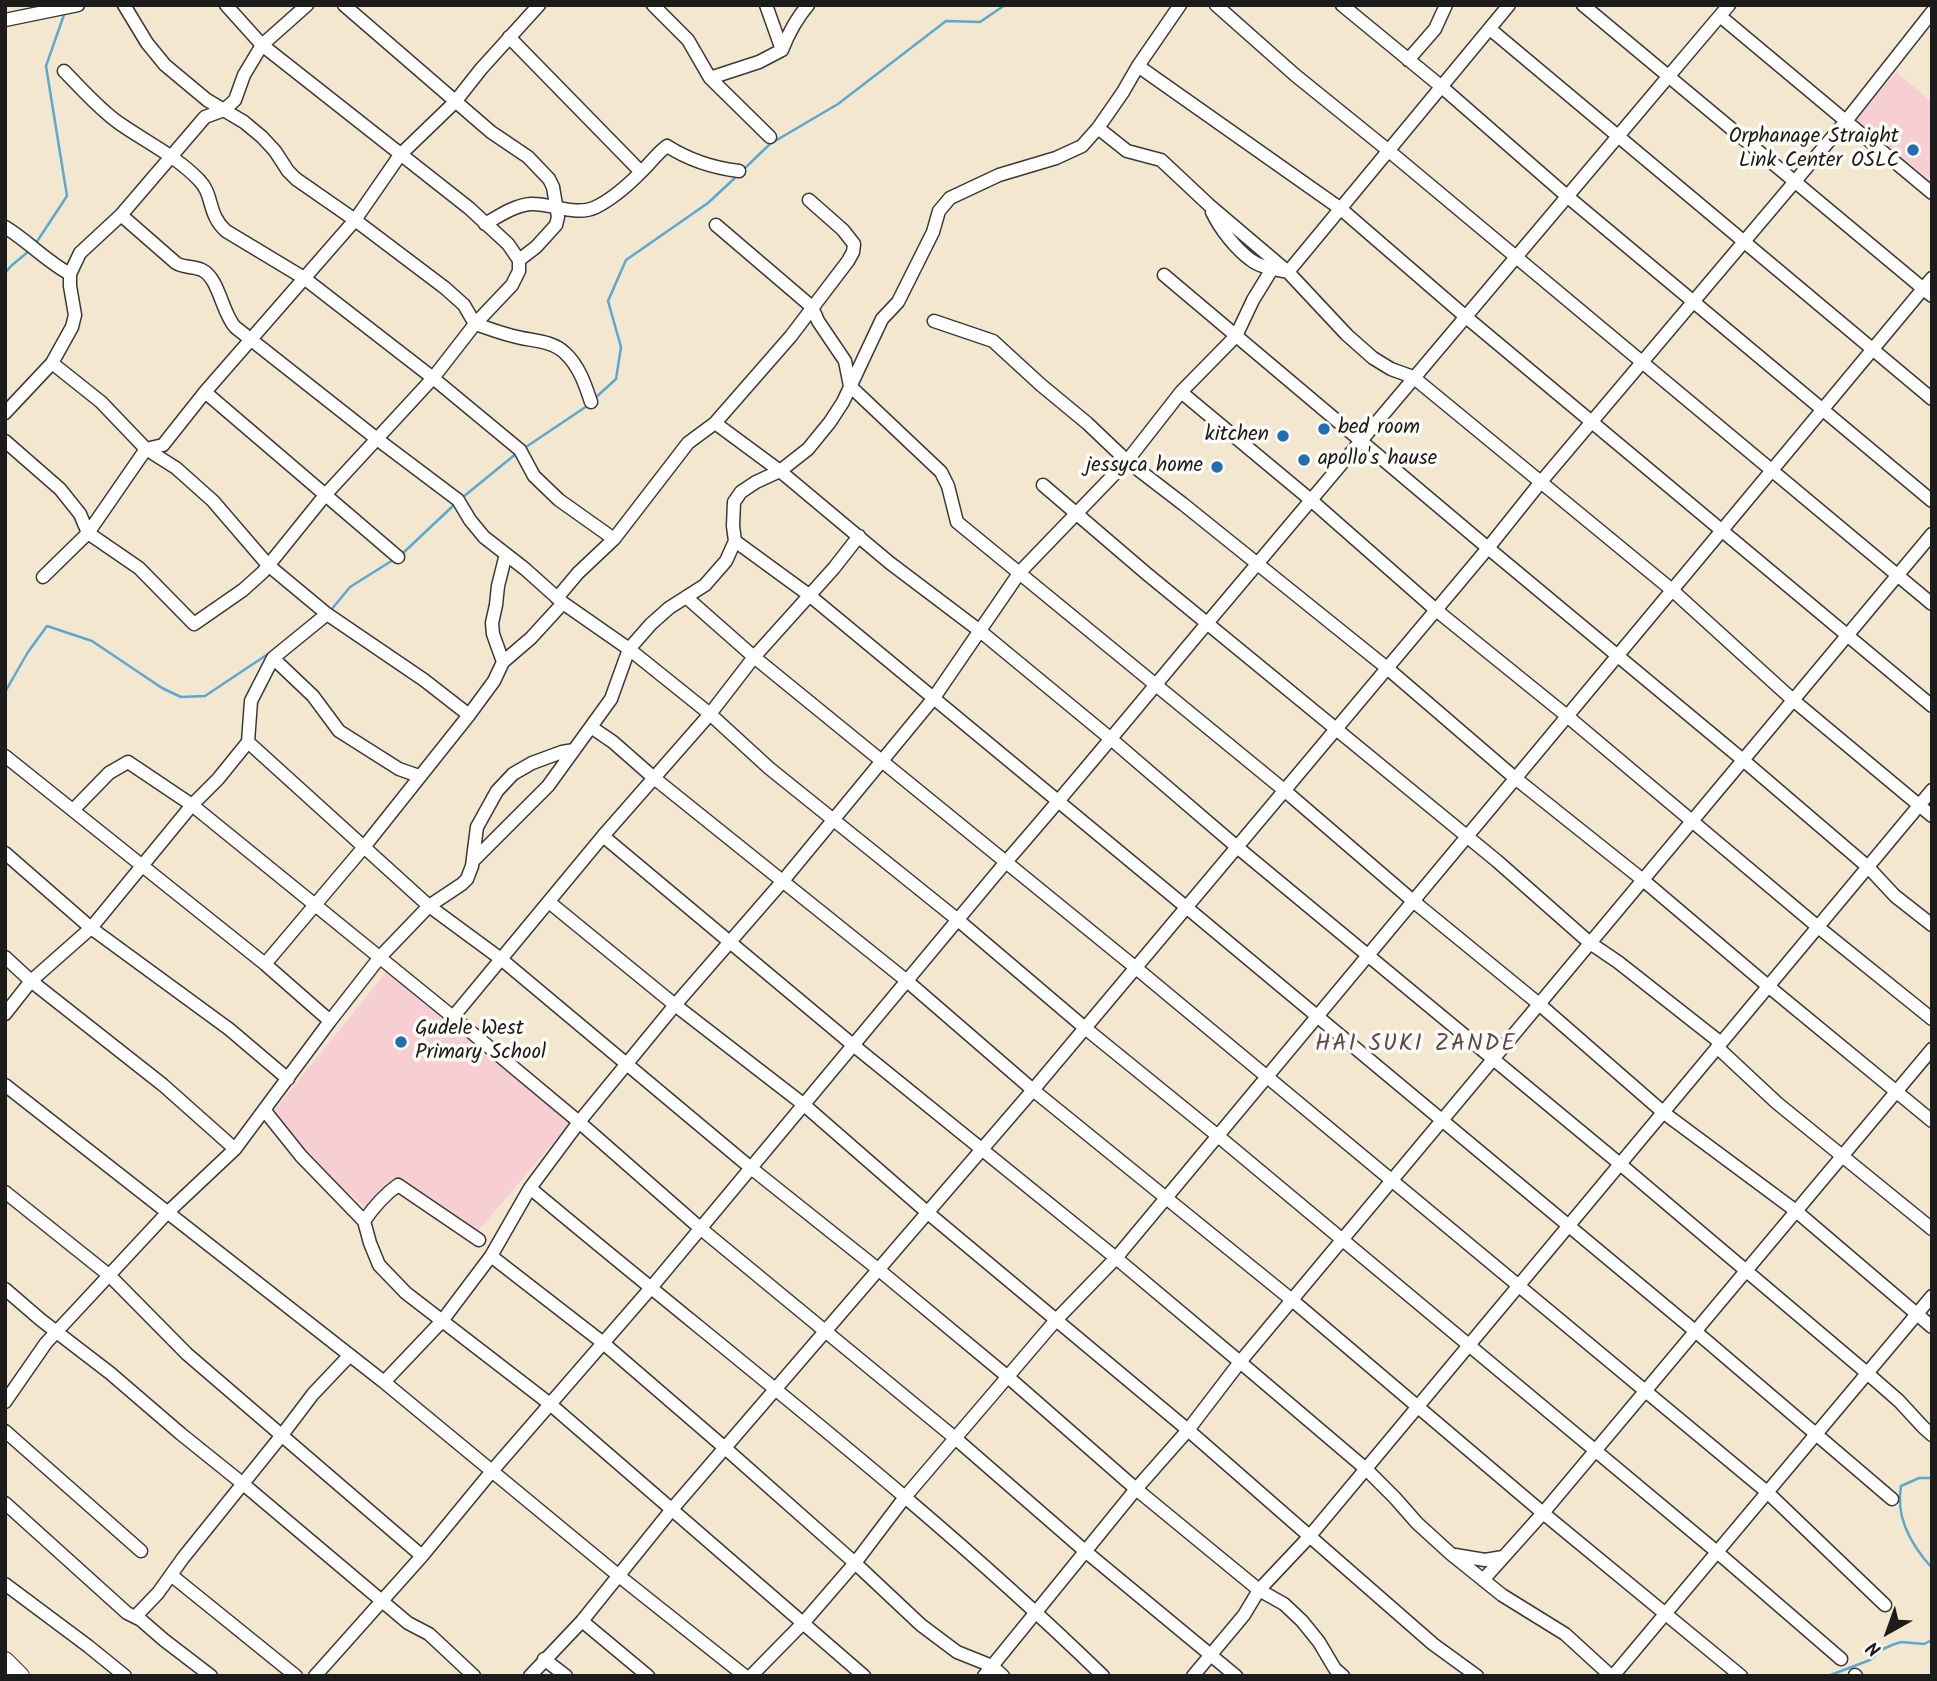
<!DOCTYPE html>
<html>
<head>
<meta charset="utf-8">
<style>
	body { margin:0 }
	#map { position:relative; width:1937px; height:1681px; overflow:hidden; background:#f3e7cf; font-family:Kalam,sans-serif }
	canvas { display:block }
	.frame { position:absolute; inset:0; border:7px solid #1c1c1c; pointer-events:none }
	.north { position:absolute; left:1853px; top:1597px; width:70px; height:70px; -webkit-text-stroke:5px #fdfcf7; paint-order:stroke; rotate:220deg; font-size:19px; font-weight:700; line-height:28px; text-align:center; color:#1c1c1c }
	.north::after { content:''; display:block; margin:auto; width:24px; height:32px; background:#1c1c1c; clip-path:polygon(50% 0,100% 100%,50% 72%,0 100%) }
</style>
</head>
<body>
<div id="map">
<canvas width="1937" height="1681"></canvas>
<div class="frame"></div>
<div class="north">N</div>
</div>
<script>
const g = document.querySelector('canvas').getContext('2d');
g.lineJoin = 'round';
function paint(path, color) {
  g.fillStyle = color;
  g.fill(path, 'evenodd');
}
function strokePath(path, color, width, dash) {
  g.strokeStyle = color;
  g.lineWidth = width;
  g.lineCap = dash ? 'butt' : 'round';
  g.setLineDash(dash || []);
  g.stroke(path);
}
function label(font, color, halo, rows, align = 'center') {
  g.font = font + ' Kalam,sans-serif';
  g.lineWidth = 7;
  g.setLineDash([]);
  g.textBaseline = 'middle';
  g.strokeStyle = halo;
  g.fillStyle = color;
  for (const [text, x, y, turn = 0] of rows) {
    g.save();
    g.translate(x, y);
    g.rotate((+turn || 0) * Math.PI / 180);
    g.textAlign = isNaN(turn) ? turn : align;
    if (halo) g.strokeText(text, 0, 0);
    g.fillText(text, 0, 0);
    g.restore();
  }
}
paint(new Path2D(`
	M1896,72L1932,102V181L1855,120Z
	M387,971L571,1122L477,1232L394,1177L368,1209L316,1167L272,1113Z`), '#f7cfd3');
strokePath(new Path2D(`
	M742,171L770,144L838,104L946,21L980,22L1005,5
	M36,243L67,196L46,66L65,12
	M5,273L11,266L29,251
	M594,399L616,379L621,347L608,301L626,260L708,203L737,176
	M523,449L587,406
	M463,497L517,453
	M402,554L455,504
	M331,610L350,587L393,560
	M5,692L28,652L47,626L92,641L162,688L181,697L205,696L274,650
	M1932,1478H1919L1901,1486C1895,1518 1912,1546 1932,1568
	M1828,1676L1870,1660L1881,1650L1892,1645L1901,1642L1924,1644L1932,1640`), '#59a9d3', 2.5);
const minor = new Path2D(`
	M124,5L147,43L165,65L207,100L244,122L262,137L275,151L288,171L296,179L355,220L445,288L464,305L475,324C488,328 500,333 513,336C530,341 552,340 565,353C579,366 585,384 591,402
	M344,5L491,132L528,157L549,179L553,187L558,217L556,225L536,247L519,260
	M653,5L688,40L710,78L770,137
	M766,5L782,50
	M1216,5L1295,75L1389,151L1932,604
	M1342,5L1443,88L1568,197L1932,501
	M1583,5L1932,296
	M1720,16L1932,193
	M5,20L78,5
	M1490,29L1932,399
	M509,37L641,172
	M1408,60L1435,29L1446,5
	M1138,66L1341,209L1466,317L1932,706
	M64,71C81,88 99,109 119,123C146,142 176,156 199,180C214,195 207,214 226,231L304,278L433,378L520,450L534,476L559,500L614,539
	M710,78L759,62L782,50C789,32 796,19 808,5
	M1098,128L1127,151L1161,160L1209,205L1288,272L1347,335L1373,358L1391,369L1413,377L1672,590L1793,700L1932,816
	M1212,212C1220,229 1236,249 1251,260C1261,268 1276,269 1288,272L1509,5
	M121,215L176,263C184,268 193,266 202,270C219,278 222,313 235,327L377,439L458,500L470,520L484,537L525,569L563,603L629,649L710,714L769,768L958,920L1085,1028L1218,1136L1717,1552L1841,1659
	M485,224C499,216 515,205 531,204C552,203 575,217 596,207C612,199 628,185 640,173C650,164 656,154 667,146C689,160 714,168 739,171
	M716,225L812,307L818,321L845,361L850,386L941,472L948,486L957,522L1284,790L1413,901L1539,1004L1664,1113L1796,1211L1932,1327
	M5,227C28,241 46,261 70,274
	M1164,275L1488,548L1743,760L1868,867L1895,896L1932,925
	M934,321L993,341L1041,385L1087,423L1127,461L1183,504L1387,668L1515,778L1643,880L1768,986L1932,1121
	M52,363L101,402L146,449L176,468L213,501L268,565L327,614L424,680L469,715
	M205,392L398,557
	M1181,392L1236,336L1253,300L1272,269
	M5,413L52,363L72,327L75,315L70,286V274L80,253L121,215L205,117L224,110L235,100L244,75L262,45L307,5
	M715,423L780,471L890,563L980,631L1111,739L1237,847L1620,1164L1867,1373L1899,1401L1923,1427L1932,1435
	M5,441L60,489L80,514L88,533L139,568L194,624L243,590L263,572L326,494L433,378L475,324L512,285L519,271V260L508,244L469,208L262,45L226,5
	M1043,485L1147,574L1497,861L1590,943L1618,962L1721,1043
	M735,541L809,595L1186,907L1695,1331L1892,1499
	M43,577L88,533L146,449L163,445L205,392L355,220L400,155L455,102L481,69L539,5
	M686,597L754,657L1136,968L1767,1492L1885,1605
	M557,598L578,573L614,539L688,443L715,423L791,336L848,261L853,252L854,244L843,230L809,200
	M273,658L313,696L339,731L399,769L419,776
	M503,662L493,634L492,623L496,605L498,586L506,554
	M591,727L613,742L654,778L907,981L1033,1090L1292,1300L1543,1513L1741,1676
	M248,742L429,906L501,959L751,1168L879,1270L1008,1377L1136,1489L1259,1590L1284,1604L1302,1621L1319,1642L1335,1669L1343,1676
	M5,756L265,964L330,1021
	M73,810L109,773L128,762L192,805L453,1017L579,1122L700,1228L955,1438L1085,1551L1236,1676
	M603,836L853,1045L1116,1258L1240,1362L1366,1469L1395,1498L1417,1523L1451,1554L1502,1595L1565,1634L1611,1676
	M5,853L91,928L229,1029L288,1079
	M473,861L548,786L611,699L629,649L651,624L669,608L705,585L726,561L735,541L733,526L734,502L741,492L756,482L780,471L808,449L830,422L843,402L882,319L898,302L933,232L939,211L950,198L999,175L1056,158L1082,146L1098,128L1123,92L1138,66L1180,5
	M549,902L675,1005L803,1104L928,1213L1188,1430L1433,1644L1477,1676
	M5,957L31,981L163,1085L235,1149
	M265,964L364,847L469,715L494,681L503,662L531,638L563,603
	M5,1014L31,981L91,928L192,805L218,779L248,742L251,701L273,658L327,614
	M453,1017L603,836L710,714L754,657L834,568L859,536
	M1717,1047L1777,1103L1932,1229
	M5,1085L384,1382L619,1576L745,1676
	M265,1111L301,1156L364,1221L370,1243L379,1265L406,1293L550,1404L864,1676
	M530,1188C722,1349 923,1501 1103,1676
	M5,1192L110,1276L187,1354L422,1556
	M364,1221C373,1208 384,1195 398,1185L479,1240
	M491,1256L602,1342L725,1448L855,1563L921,1625L957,1652L992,1666L1003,1676
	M5,1289L41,1320L110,1373L181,1434L242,1483L408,1623L429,1634L474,1676
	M384,1382L442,1321L491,1256L530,1188L579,1122L675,1005L782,882L933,699L1020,572L1127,461L1181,392L1312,501L1436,610L1567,716L1818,927L1932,1019
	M5,1402L46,1343L167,1213L235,1149L330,1021L380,957L429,906L462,884L467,879L472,866L477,827L497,791L513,774L532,763L562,752L574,750
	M5,1431L141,1551
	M5,1503L127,1613L141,1620L164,1640L211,1676
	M1455,1555L1485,1560L1503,1557
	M171,1575L296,1676
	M1483,1580L1543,1513L1932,1049
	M5,1584L88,1646L125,1676
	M135,1617L158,1593L183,1558L282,1435L313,1394L350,1355
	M582,1621L648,1676
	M544,1659L566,1676
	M1855,1675L1856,1676
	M315,1676L422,1556L492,1471L650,1289L1005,863C1075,783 1141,702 1209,621C1382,416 1555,210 1729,5
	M530,1676L582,1621L673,1508L1033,1090L1488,548L1540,483L1846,121L1932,12
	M751,1676L804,1622L855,1563L905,1497L1056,1320L1116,1258L1932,278
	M984,1676L1136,1489L1188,1430L1240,1362L1932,534
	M1193,1676L1244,1615L1259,1590L1309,1537L1932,790
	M1613,1676L1932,1296`);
const highway = new Path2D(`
	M5,1661L20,1676`);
strokePath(minor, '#3c3a37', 15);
strokePath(highway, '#3c3a37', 20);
strokePath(minor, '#fff', 12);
strokePath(highway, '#fff', 18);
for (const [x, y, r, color] of [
	[1913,150,7,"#1f6fb2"],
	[1324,429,7,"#1f6fb2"],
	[1283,436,7,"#1f6fb2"],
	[1304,460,7,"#1f6fb2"],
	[1217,467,7,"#1f6fb2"],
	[401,1042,7,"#1f6fb2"]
]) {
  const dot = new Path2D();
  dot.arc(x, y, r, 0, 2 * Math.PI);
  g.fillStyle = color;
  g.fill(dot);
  strokePath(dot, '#fdfcf7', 2.5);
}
label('21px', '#1c1c1c', '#fdfcf7', [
	["Orphanage Straight",1899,138],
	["Link Center OSLC",1899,162],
	["bed room",1338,429,"left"],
	["kitchen",1269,436],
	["apollo's hause",1318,460,"left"],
	["jessyca home",1203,467],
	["Gudele West",415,1030,"left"],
	["Primary School",415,1054,"left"]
], 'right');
g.letterSpacing = '2px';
label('23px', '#5d4850', '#fdfcf7', [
	["HAI SUKI ZANDE",1416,1046]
]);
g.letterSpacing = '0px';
</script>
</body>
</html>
